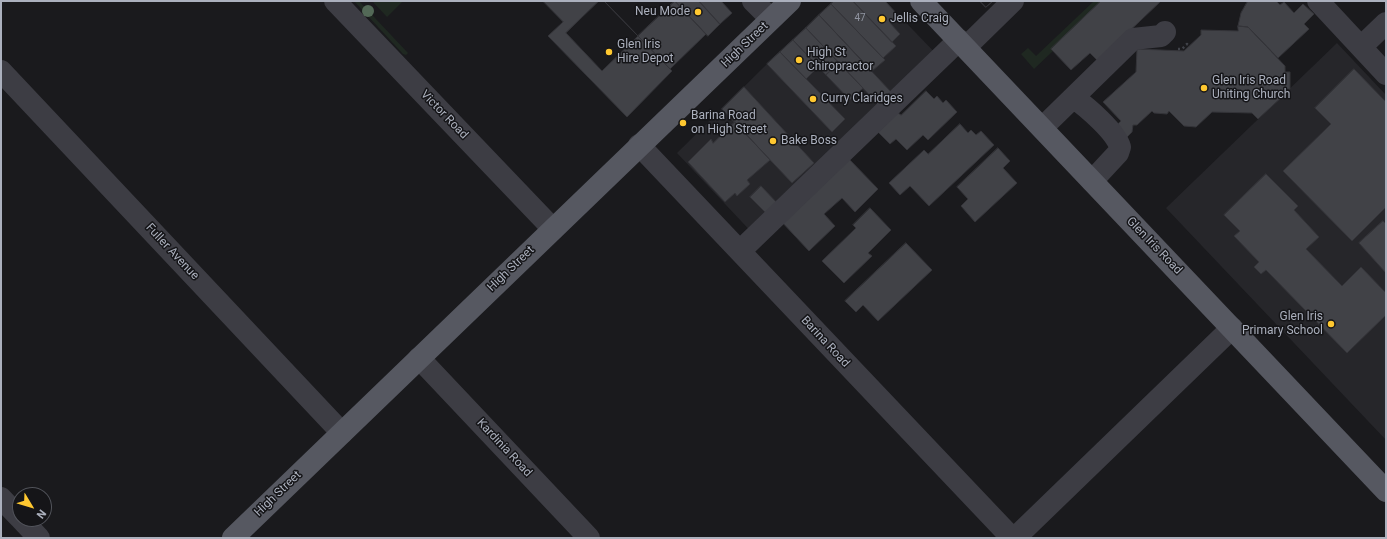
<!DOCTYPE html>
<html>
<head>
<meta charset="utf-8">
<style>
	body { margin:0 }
	#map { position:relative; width:1387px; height:539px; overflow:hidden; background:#1a1a1d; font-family:Roboto,sans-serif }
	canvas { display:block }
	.frame { position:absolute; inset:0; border:2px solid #abb0bd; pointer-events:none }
	.north { position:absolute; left:12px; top:487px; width:40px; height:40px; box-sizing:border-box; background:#151518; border:1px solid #51535a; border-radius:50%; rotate:128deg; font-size:11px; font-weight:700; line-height:16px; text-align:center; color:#abb0bd }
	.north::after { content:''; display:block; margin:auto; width:14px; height:18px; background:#ffc830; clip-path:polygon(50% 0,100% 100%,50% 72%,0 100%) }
</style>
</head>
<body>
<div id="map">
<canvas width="1387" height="539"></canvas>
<div class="frame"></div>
<div class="north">N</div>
</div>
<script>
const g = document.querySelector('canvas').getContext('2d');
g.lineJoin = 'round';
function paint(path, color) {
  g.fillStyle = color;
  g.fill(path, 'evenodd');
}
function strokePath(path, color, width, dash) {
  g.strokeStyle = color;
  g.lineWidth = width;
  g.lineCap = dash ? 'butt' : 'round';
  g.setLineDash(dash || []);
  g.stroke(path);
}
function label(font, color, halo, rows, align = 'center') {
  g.font = font + ' Roboto,sans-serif';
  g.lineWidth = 3;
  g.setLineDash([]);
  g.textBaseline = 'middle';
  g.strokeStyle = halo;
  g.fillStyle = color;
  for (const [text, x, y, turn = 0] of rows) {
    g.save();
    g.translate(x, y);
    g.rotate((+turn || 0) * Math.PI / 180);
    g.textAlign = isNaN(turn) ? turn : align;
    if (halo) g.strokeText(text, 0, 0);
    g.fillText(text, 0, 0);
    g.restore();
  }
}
paint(new Path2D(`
	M834,1H885L944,62L758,239L677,153L767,64Z
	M1337,43L1386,95V440L1166,208Z`), '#26262a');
paint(new Path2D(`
	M354,1H359L408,53L406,55L403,54Z
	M372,1H403L387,17Z
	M1094,1H1101L1052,48L1053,51L1034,69L1021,54L1028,48L1036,56Z`), '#1f2821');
const building = new Path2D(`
	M543,1H604L672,71L627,117L548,36L563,22Z
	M599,1H604L638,36L602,71L566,33Z
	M675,1L706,34L670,69L638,36Z
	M675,1H699L720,24L708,36Z
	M699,1H721L732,13L720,24Z
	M834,1H853L896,46L883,58L831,4Z
	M853,1H885L898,15L890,23L900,34L892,42Z
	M980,1H993L986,7Z
	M980,1H993L986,7Z
	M1101,1H1161L1098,61L1090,53L1071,70L1051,49Z
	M1248,1H1276L1280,5L1284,2L1294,13L1303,4L1314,14L1304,24L1309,29L1278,58L1248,27L1238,26L1241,13Z
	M831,4L885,60L872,71L819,15Z
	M819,15L891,92L878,104L806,28Z
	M1238,26L1248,27L1285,66V72H1290V89H1284V95L1258,119L1252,113L1212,112L1196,127L1184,126L1169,111L1167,114L1154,113L1152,111L1137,125H1133L1132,132L1115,149L1104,137L1121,121L1103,102L1136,72L1137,49L1184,51L1201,35V30L1238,31Z
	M806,28L839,63L826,75L793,40Z
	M793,40L818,67L806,79L780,52Z
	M780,52L845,119L832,132L767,64Z
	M839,63L863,88L850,100L826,75Z
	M1354,69L1386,102V207L1352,241L1283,171L1331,124L1315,108Z
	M744,87L814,163L792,183L722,109Z
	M926,91L934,99L937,96L943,103L946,100L957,112L928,140L923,135L907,150L896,139L890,144L878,132L898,113L901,115Z
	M735,122L770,160L747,180L750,184L737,196L735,193L725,202L688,162L711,139L713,143Z
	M960,124L968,133L971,130L976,135L981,131L994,145L929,206L910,186L900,195L889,183L924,150L928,154Z
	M998,148L1010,161L1003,168L1017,183L975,222L961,206L968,199L957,187Z
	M849,159L878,189L855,212L842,198L824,214L835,226L809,251L780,220Z
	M1266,174L1298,206L1294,210L1319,237L1306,249L1342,286L1361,267L1386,293V315L1347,353L1266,270L1261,274L1254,267L1259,262L1234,236L1240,231L1224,215Z
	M761,186L779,205L768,215L750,197Z
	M870,208L891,230L868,253L872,256L844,283L822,261L856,228L853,225Z
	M1383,221L1386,224V273L1359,243Z
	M906,243L932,270L878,321L863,305L856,312L845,301Z`);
paint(building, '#414247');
strokePath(building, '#343439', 1);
strokePath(new Path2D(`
	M1178,49H1182L1187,44L1189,47`), '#404249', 2.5, [2, 3]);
strokePath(new Path2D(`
	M335,1L553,229
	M753,1L771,19
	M1318,1L1386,74
	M966,47L1013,1
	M1361,47L1386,23
	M1,71L342,433
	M1074,98C1087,107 1116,132 1120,147L1118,153L1092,181
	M1042,128L1133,39L1161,36L1165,32
	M639,145L1012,538
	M740,251L959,40
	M419,358L589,538
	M1,498L20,518
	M21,519L39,538
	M1015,538L1232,328`), '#3d3d44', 22);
strokePath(new Path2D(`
	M921,1L1386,491
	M233,538L790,1`), '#565861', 22);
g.fillStyle = '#536957';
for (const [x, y] of [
	[368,11]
]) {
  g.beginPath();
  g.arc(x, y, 6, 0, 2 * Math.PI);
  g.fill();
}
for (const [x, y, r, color] of [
	[698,12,4,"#ffc830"],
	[882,19,4,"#ffc830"],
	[609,52,4,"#ffc830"],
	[799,60,4,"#ffc830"],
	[1204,88,4,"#ffc830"],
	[813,99,4,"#ffc830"],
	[683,123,4,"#ffc830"],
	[773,141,4,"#ffc830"],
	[1331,324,4,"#ffc830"]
]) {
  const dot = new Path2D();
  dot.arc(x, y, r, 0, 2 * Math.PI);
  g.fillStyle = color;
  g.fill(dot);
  strokePath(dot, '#151518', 1.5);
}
label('10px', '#9094a0', null, [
	["47",860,18]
]);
label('12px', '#abb0bd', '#151518', [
	["Neu Mode",690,12,"right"],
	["Jellis Craig",890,19],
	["Glen Iris",617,45],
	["Hire Depot",617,59],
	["High St",807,53],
	["Chiropractor",807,67],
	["Glen Iris Road",1212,81],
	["Uniting Church",1212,95],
	["Curry Claridges",821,99],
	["Barina Road",691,116],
	["on High Street",691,130],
	["Bake Boss",781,141],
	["Glen Iris",1323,317,"right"],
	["Primary School",1323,331,"right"]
], 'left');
label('12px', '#abb0bd', '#151518', [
	["High Street",745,45,-44],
	["Victor Road",444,115,46],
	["Glen Iris Road",1154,246,46],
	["Fuller Avenue",172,252,47],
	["High Street",511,269,-44],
	["Barina Road",825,342,47],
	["Kardinia Road",504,448,47],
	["High Street",278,494,-44]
]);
</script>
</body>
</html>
